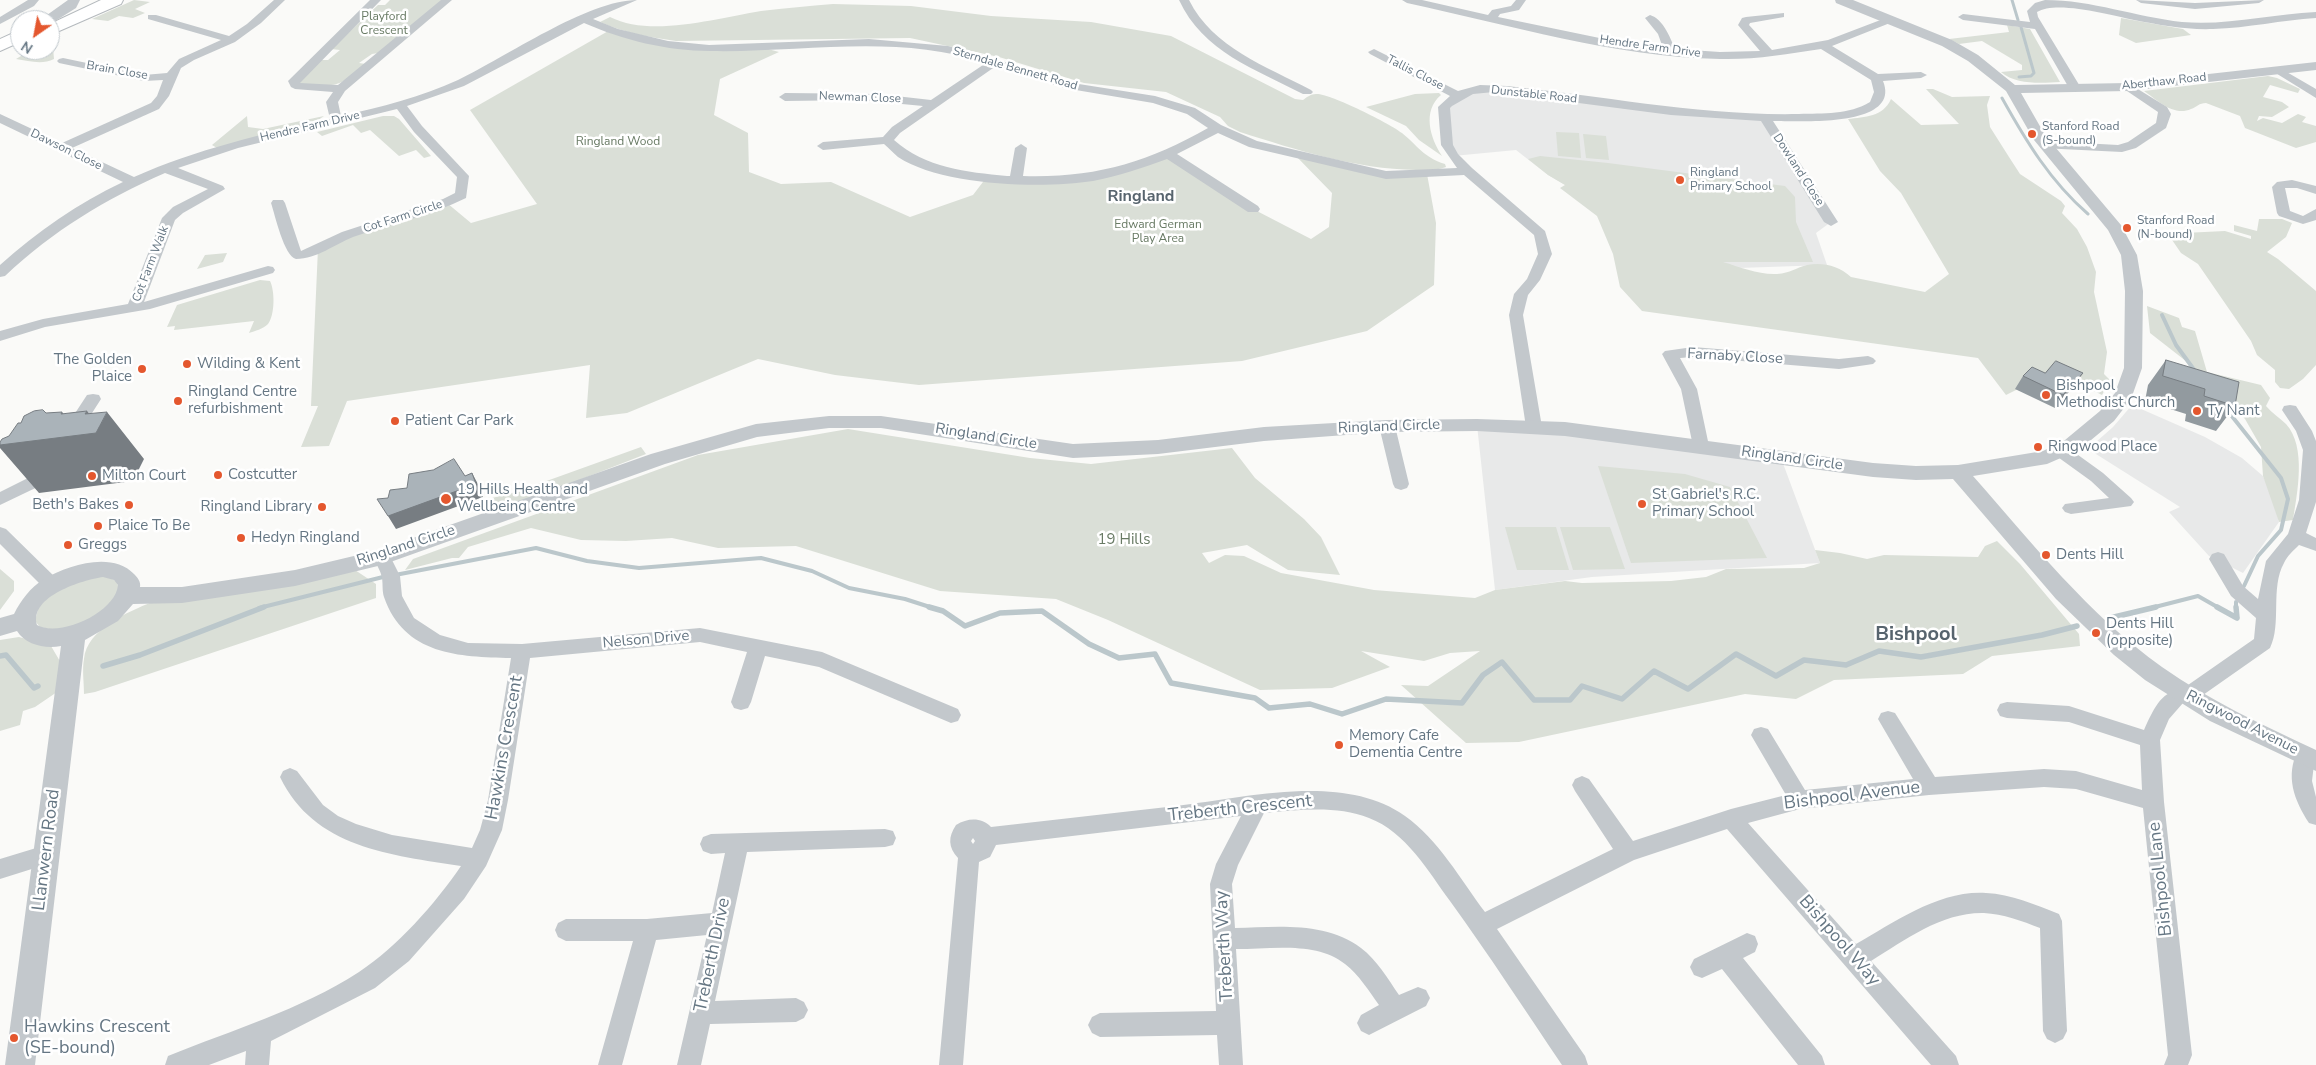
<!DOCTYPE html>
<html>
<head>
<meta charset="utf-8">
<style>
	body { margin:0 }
	#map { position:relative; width:2316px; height:1065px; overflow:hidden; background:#fafaf8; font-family:"Nunito Sans",sans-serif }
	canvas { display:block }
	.north { position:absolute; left:10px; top:10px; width:50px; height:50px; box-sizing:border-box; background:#fff; border:1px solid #c1c8cd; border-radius:50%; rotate:213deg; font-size:14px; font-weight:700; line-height:20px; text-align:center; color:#657683 }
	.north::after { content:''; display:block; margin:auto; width:18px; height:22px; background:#e4572e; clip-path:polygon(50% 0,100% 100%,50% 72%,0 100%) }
</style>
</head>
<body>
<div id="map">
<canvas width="2316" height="1065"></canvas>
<div class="north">N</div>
</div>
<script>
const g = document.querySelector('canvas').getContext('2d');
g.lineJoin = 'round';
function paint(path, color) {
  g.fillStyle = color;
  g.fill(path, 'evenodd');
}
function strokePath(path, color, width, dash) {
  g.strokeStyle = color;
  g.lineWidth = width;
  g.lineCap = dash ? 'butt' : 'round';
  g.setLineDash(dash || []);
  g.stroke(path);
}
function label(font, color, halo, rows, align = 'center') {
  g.font = font + ' "Nunito Sans",sans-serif';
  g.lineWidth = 5;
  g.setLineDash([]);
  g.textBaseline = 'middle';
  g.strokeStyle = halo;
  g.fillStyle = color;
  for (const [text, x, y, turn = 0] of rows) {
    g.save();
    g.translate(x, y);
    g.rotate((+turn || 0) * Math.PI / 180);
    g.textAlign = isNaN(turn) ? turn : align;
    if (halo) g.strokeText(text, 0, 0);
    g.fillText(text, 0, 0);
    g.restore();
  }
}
paint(new Path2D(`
	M1481,89L1765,118L1831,222L1816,233L1827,265L1709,269L1548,175L1516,150L1453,156L1444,107Z
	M2132,405L2205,437L2242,458L2263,476L2272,495L2279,522L2243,573L2209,556L2169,512L2180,507L2088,449L2113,427Z
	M1477,425L1781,458L1820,563L1592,577L1495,590Z`), '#e8e9e9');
paint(new Path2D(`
	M134,0L150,2L135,9L145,13L133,18L119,16L108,21L92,19Z
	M390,0H444L378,53L372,54L359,63L366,64C337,88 339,86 302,85L299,82L320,60H328L340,50L331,49L378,5H385Z
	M833,4L911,6L991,16L1091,22L1171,36L1295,99L1303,100C1307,97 1311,94 1316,94C1329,93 1391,124 1402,133C1418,146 1423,157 1445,164L1446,167C1437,171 1426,170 1416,170C1355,169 1297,150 1240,132L1228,126L1220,117L1166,92L1084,83L999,57L910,38L676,41C650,37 624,33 600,22L610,17C651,38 717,18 761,11C785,8 809,6 833,4Z
	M2121,18L2183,29L2191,35L2136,43L2119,35Z
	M2007,25L2030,29L2060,82C2041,83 2016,85 2001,72L2022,70V65L1982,41L1959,44L1949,39L2009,32Z
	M610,30L636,38L709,48L753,45L779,52L720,79L714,115L748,133L749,172L781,184L831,182L910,217L973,195L986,178H1083L1168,154L1253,209L1311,239L1329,227L1332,193L1293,153L1386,175L1427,174L1436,223L1434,285L1367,331L1242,361L919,385L835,375L758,359L627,413L586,418L590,365L347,401L329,446L301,447L318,406H311L318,248L447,203L471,223L537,204L470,110Z
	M50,47L53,48L54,59C42,65 29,61 16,59L31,50H50Z
	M2268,76L2277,78L2300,89L2298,93L2270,85L2263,97L2282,102L2289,107L2272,117L2259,116L2257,121L2263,118L2282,123L2298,114L2306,117L2302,122L2316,126V142L2296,148L2245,128L2240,116L2206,103C2199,103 2197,107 2191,109C2174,117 2157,100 2144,91Z
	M1926,89H1933L1952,97L1990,96L1987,105L1990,127L2009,157L2020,174L2061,201L2065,206L2062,213L2077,229L2087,247L2096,272L2094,292L2107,352L2104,374L2110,380L2102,395L2054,371L2006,395L1978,358L1642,311L1620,287L1613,254L1597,216L1560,188L1565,185L1548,175L1528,159L1540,156L1608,163L1785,186L1795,197L1796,222L1813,262H1723C1740,267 1759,275 1777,274C1791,273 1795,268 1807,265C1823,262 1839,266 1851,277L1925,292L1949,274L1901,193L1880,171L1848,119C1865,117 1883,117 1891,99L1921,125L1959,124Z
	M1439,93L1441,95C1422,111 1430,138 1442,156L1419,140L1406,126L1366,107L1415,94Z
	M247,116L248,127L263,129L324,116L311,125L217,148L212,145Z
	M383,116H394L399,119L431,156L424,158L416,150L399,156L370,130L361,133L353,125L322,136L317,132Z
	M1556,132L1579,133L1581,158L1558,156Z
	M1583,134L1606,136L1609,160L1586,158Z
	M2259,219H2282L2292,223L2286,237L2267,252L2278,259L2316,291V365L2303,379L2289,389L2280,388L2275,382V370L2257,355L2251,341L2198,264L2181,253L2170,237L2184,233L2225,231L2251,239V236L2234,231V225L2257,231Z
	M227,253L223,262L197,269L205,255Z
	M260,280L270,281C275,291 275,315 268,324C263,329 255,331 249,333L254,321L174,330L175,326L167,327L177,305Z
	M2147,306L2179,318L2182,327L2195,331L2207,372L2261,385L2270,398L2266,406C2272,413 2280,418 2286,424C2307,447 2297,494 2293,520L2279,522L2263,476L2261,447L2245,419L2205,376L2150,333Z
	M848,429L1030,458L1091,464L1232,448L1255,478L1304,519L1321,537L1340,575L1288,570L1247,545L1202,553L1209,563L1225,555L1244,556L1281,573L1374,590L1475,598L1495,590L1565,581L1582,583L1671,581L1706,577L1726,569L1804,568L1820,563L1815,550L1840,553L1867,559L1884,555L1978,557L1985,546L1997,541L2020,564L2079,634L2080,646L1992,656L1963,674L1834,680L1796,699L1745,694L1519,742L1466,743L1401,685L1428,686L1480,651L1450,653L1424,661L1361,651L1390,667L1332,688L1260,690L1108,620L1056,599L940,591L796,546L718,548L672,538L626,541L581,540L531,528L468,547L459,558H452L405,570L413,559L698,455Z
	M641,447L646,454L510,507L495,505L492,498L516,492Z
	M1598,466L1685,474L1730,487L1767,558L1631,563Z
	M1505,527H1556L1569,570H1517Z
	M1560,527H1610L1625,569L1573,570Z
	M0,569L14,581V591L0,610Z
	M355,570L376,584V598L95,692L84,694C84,682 82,670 84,659C87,629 128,612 152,602Z
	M85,577H109L117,582L119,589L117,598L99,617L59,631L40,627L35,621L39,605L46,596Z
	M19,637L51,646L61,663L57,692L35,707L23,711L20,725L0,731V640Z`), '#dadfd7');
strokePath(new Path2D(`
	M2012,0L2018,20
	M2019,77L2031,76L2034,73L2021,27
	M2002,98C2026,141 2050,181 2088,214`), '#bbc7cb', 3);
strokePath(new Path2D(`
	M2162,315L2176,345L2195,371
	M2227,410L2281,478L2288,499L2281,530L2258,556L2244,586
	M395,575L536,548L587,561L639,568L761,558L812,571L849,588L905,599L933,608
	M2236,602V608
	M259,608L387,576
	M2151,608L2198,596L2219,608`), '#bbc7cb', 4);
strokePath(new Path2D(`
	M929,607L943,611L965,626L1000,613L1042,611L1089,644L1119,658L1155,654L1171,683L1255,698L1269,708L1310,704L1342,714L1386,699L1462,703L1483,675L1502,662L1534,700H1570L1582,686L1622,699L1654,671L1688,689L1736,654L1776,676L1804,660L1846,665L1879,651L1921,657L2042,635L2077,626
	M2217,607L2237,618
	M2236,607L2237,618
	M2110,618L2156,607
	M0,656L6,655L34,688L38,686
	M103,666L140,655L264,607`), '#bbc7cb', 5.5);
const primary = new Path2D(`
	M101,0H123L121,4L50,35V24Z
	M20,30V42L0,51V39Z`);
strokePath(primary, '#b5babe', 2);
paint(new Path2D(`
	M28,0H39L34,6L0,24V17Z
	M274,0H285L261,23L235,42L194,60L181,68L169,96L159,109L72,148L134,177C197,149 262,134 330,119L326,102L333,92L295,89L291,87L288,81L370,0H381L300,83L338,85L441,0H452L345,91L338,102L341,116C381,107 421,97 458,80C506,57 588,0 637,0L593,19L618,29L668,41L709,45L869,39L948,46L987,56L1066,82L1155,96L1195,108L1221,125L1257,141L1386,171L1457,168L1441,145L1438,107L1450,96L1370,54L1368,52L1374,49L1458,91L1480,85L1507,86C1605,96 1700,116 1799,114C1823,113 1849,115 1870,102L1874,92L1871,80L1821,49C1787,54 1754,60 1720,59C1614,57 1510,25 1407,3L1402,0H1422L1488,15L1492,10L1511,6L1516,0H1526L1519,10L1500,14L1498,17L1614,41L1663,48L1658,34L1645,18L1650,15C1663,19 1670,37 1675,49L1720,52L1760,51L1738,25L1742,18L1746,17L1784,13V17L1750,23L1749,25L1772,50L1828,40L1891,16L1896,19L1895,21L1832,46L1878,74L1921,72L1927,75L1921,78L1883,81C1902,128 1798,121 1773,121L1838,222L1831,226L1824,222L1761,121L1671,115L1494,92L1473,94L1452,106L1450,108L1453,145L1458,154L1472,168L1545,231L1552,254L1540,280L1528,295L1523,315L1542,427L1540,431H1528L1526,427L1509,315L1514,294L1527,279L1538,254L1534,235L1464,175L1386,179L1249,147L1218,133L1177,154L1258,206L1260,209L1258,212H1248L1167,159C1143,168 1118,176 1093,181C1042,189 942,186 898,157C893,153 889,148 884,144L823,150L817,146L823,142L883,137L892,127L923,106L860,100L785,101L779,97L785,93L878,94L931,100L986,63C896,33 802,53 710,51C667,51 623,40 584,23L464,86L407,106L422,126L469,176L466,198C430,216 391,224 353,237C335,244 317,259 296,259C284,256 275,215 271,203L273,200H283L285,203L301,251L342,232L443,199L455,193L457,177L414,132L397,109L238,148L178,168L223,186L225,189L183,213L175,220L144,302L268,266L273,267L275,270L273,273L150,309L45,327L0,341V331L43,319L128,304L162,218L173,207L208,189L165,173C104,200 54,230 5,276L0,277V265C37,232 78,203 123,182L0,123V114L62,143L151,103L157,96L163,80L144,81L59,63L57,61L59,59L63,58L144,75L167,73L179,59L221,40L148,19V15H156L229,36L247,24ZM996,66L1064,88L1153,103L1187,114L1208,128C1146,163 1095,178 1023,176L1027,148L1021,144L1015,148L1010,176H1007C966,172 926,168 894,140L900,133Z
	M1179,0H1189C1213,48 1266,66 1311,90L1313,92L1311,94H1303C1255,69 1203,52 1179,0Z
	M2045,0C2092,0 2136,17 2182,22C2227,26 2271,14 2316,12V18C2282,20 2248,28 2213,29C2186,30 2160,25 2134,20C2111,15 2056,0 2037,12L2038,17L2081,88L2075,92L2069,88L2035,29L1963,20L1958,17L1963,14L2030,22L2027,11L2035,3Z
	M2136,0L2195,3L2264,0L2259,3L2195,9L2141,3Z
	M2278,67L2316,89V98L2274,72L2272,70L2274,68Z
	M2128,83L2167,107L2171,114L2166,128L2136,148L2122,152L2041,148L2039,145L2045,141L2118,145L2128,142L2156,123L2158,112L2124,89L2122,87Z
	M2292,180L2316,186V194L2297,188H2285L2290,211L2303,216L2316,209V220L2303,224L2279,216L2277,213L2272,187L2277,182Z
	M1693,347L1839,359L1868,356L1873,358L1876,361L1873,364L1839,369L1693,357L1680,358L1697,389L1709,446L1707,450H1695L1693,446L1681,389L1662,354L1665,351Z
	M93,394L99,395L101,399L78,435H66L64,431L66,427L87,395Z
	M2290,405L2296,406L2312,431L2316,441V502L2306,533L2316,538V551L2299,545C2294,550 2287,556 2284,563C2270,588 2282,624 2270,648L2193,702L2183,703L2169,719L2160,740L2164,802L2192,1055L2188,1065H2164L2168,1055L2143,808L2076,789L2044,787L1929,795L1800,809L1748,823L1856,944C1895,922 1939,890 1986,893C2011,894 2036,905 2059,914L2062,921L2067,1031L2063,1039L2055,1043L2047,1039L2043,1031L2040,928C2022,921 2003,914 1984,913C1942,912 1905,940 1871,961L1956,1056L1959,1065H1931L1727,829L1634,860L1497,929L1585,1056L1588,1065H1562C1525,1010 1489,955 1450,901C1428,871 1406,832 1369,818C1337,805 1298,810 1264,813L1238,865L1232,884L1235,928C1276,927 1326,921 1361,948C1377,960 1388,979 1399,995L1418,987L1426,990L1430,998L1426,1006L1369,1035L1361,1031L1357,1023L1361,1015L1379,1005C1369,991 1359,975 1345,964C1317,941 1270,949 1236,949L1243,1065H1219L1217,1035L1100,1037L1092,1033L1088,1025L1092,1017L1100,1013L1216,1011L1210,884L1216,864L1241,816L996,845L990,857L979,862L963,1065H939L958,858C948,847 948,837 956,825C968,818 981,817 991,827C1053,820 1114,813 1176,806C1246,798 1343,772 1405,816C1438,839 1461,880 1485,912L1613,849L1575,791L1572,785L1575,779L1582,776L1589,779L1633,841L1731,809L1786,795L1751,735L1754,729L1761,727L1768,729L1805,790L1913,779L1878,719L1881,713L1888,711L1895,713L1935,777L2044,769L2076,771L2142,790L2140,745L2069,722L2007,718L2000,716L1997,710L2000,704L2007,702L2069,706L2144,730C2150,717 2161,689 2178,692L2254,639L2256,618L2231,596L2209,559L2212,554L2218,552L2224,554L2243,586L2258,599L2266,561L2288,534L2299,500L2303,450L2296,431L2282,410L2284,406ZM973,838L975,841L973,844L971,841Z
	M1387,421L1393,422L1395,426L1409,484L1407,488L1401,490L1395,488L1393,484L1379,426L1381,422Z
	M2061,445L2067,447L2103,473L2131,498L2134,502L2131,506L2071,514L2065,512L2062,508L2065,504L2109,498L2091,481L2055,455L2053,451L2055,447Z
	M48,464L54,466L56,470L48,482L0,505V492L36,474L42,466Z
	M0,527L6,529L58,580L61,585L58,590L52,592L46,590L0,544Z
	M382,550L388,552L400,576L402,596L414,618L440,635L468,643L522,644L700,628L822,652L958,709L961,715L958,721L951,723L819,667L765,656L751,702L748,708L741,710L734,708L731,702L747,652L700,642L530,658L508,800L502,830L486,866L464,899L409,961L375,988L271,1041L269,1065H245L246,1051L209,1065H165L168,1056C232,1030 300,1010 359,972C397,947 435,904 461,866C391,855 314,848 280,777L283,771L290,768L297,771L323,805L338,816L356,824L392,835L472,848L480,830L488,800L511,658C459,657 404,655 384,597C382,591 383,584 382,578C381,571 376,564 373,557L376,552Z
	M2305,747L2312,750L2315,756L2312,781L2316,797V825L2309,823C2294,800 2285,776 2298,750Z
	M885,829L893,831L896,838L893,845L885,847L747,852L715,1001L796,998L804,1002L808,1010L804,1018L796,1022L710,1024L701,1065H677L707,935L656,940L622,1065H598L633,941H566L558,937L555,930L558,923L566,919H647L712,913L725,853L711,854L703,851L700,844L703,837L711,834Z
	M46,845L54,848L57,855L54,862L0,879V859Z
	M1747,933L1755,936L1758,944L1755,952L1743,958L1822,1056L1825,1065H1798L1722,969L1702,978L1694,975L1690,967L1694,959Z`), '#c3c8cc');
paint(new Path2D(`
	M68,0H80L76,8L52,23L50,20H40Z
	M1835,0H1853L1952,40L1978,55L2015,85L2128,83L2316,62V70L2128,91L2021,93L2045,135L2121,225L2137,255L2143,291L2142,368L2131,399L2114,421L2079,450L2047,464L1973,476C2032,543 2089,615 2162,667C2210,701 2263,725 2316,750V771L2210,721L2145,680L2114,655L2056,599L1953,479L1916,480L1873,477L1565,436L1477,431L1387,432L1264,441L1158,454L1073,458L881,428H829L757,437L665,464L382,565L295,586L182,603L133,604L118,621L85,640L35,1065H5L61,646C45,649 26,645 17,631L0,636V618L14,614C21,600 30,588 44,579C68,565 112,551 134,574C138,578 141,582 140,587H182L295,570L379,550L651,454L756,424L829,416H881L1073,444L1158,440L1264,427L1387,420L1477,419L1565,422L1873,463L1916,466L1958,465L2043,451L2065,440L2100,411L2115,393L2124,368L2125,291L2121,255L2108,230L2034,140L2006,91L1968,61L1942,46L1836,3ZM103,577L114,580L118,585C116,612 60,638 37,625C29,596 83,580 103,577Z`), '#c3c8cc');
paint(primary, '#fff');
paint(new Path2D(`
	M2166,360L2235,406L2216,431L2185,421L2186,414L2145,401L2148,385Z
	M2045,373L2074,386L2055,408L2015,389L2023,376Z`), '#929a9f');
paint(new Path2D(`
	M2083,373L2074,386L2055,408L2063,395Z
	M87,411L99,427L107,412L144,459L133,481L39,493L0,448V445L61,414L62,412L81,435L85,414Z
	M472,473L479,486L483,497L396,529L388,516Z`), '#777d82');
const building = new Path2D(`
	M2166,360L2239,382L2235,406L2204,396L2205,389L2163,376Z
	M2056,361L2083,373L2063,395L2023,376L2032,367L2045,373Z
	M43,410L46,413L62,412L61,414L87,411L85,414L107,412L96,433L0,445V442L2,439L9,436L18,423H21L24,416L34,411Z
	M454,459L465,476L472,473L476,484L388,516L377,499L388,498L390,490L407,488L409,474L433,470Z`);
paint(building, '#aab3b9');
strokePath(building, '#777d82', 1);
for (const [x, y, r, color] of [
	[2032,134,5,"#e4572e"],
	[1680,180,5,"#e4572e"],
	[2127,228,5,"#e4572e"],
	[187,364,5,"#e4572e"],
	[142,369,5,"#e4572e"],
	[2046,395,5,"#e4572e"],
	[178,401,5,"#e4572e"],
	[2197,411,5,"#e4572e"],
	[395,421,5,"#e4572e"],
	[2038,447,5,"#e4572e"],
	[218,475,5,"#e4572e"],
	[92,476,5,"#e4572e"],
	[446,499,6,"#e4572e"],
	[1642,504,5,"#e4572e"],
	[129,505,5,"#e4572e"],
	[322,507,5,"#e4572e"],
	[98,526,5,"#e4572e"],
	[241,538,5,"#e4572e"],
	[68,545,5,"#e4572e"],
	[2046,555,5,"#e4572e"],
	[2096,633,5,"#e4572e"],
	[1339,745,5,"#e4572e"],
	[14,1038,5,"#e4572e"]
]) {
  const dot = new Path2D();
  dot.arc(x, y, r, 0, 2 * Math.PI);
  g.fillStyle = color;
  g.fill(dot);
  strokePath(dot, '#fff', 2);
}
label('12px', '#687a64', '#fff', [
	["Playford",384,17],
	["Crescent",384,31],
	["Ringland Wood",618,142],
	["Edward German",1158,225],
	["Play Area",1158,239]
]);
label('12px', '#657683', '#fff', [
	["Hendre Farm Drive",1650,47,8],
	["Sterndale Bennett Road",1015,69,16],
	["Brain Close",117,71,10],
	["Tallis Close",1415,73,27],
	["Aberthaw Road",2164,82,-6],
	["Dunstable Road",1534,95,6],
	["Newman Close",860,98,2],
	["Hendre Farm Drive",310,127,-13],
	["Dawson Close",66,150,26],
	["Dowland Close",1798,170,57],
	["Cot Farm Circle",403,217,-18],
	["Cot Farm Walk",151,264,-69]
]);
label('12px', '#657683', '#fff', [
	["Stanford Road",2042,127],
	["(S-bound)",2042,141],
	["Ringland",1690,173],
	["Primary School",1690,187],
	["Stanford Road",2137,221],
	["(N-bound)",2137,235]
], 'left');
label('15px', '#657683', '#fff', [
	["Farnaby Close",1735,357,3],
	["Ringland Circle",1389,427,-2],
	["Ringland Circle",986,437,9],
	["Ringland Circle",1792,459,8],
	["Ringland Circle",406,546,-18],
	["Nelson Drive",646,640,-5],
	["Ringwood Avenue",2242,723,27]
]);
label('15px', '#657683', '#fff', [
	["The Golden",132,360,"right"],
	["Plaice",132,377,"right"],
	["Wilding & Kent",197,364],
	["Bishpool",2056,386],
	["Methodist Church",2056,403],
	["Ringland Centre",188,392],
	["refurbishment",188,409],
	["Ty Nant",2207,411],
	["Patient Car Park",405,421],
	["Ringwood Place",2048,447],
	["Costcutter",228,475],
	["Milton Court",102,476],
	["19 Hills Health and",457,490],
	["Wellbeing Centre",457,507],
	["St Gabriel's R.C.",1652,495],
	["Primary School",1652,512],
	["Beth's Bakes",119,505,"right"],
	["Ringland Library",312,507,"right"],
	["Plaice To Be",108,526],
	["Hedyn Ringland",251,538],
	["Greggs",78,545],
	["Dents Hill",2056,555],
	["Dents Hill",2106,624],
	["(opposite)",2106,641],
	["Memory Cafe",1349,736],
	["Dementia Centre",1349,753]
], 'left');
label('15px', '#687a64', '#fff', [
	["19 Hills",1124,540]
]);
label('bold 16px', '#57646e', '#fff', [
	["Ringland",1141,197]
]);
label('18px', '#657683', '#fff', [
	["Hawkins Crescent",505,748,-80],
	["Bishpool Avenue",1852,796,-7],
	["Treberth Crescent",1240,809,-6],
	["Llanwern Road",47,850,-83],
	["Bishpool Lane",2161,879,-96],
	["Bishpool Way",1839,941,49],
	["Treberth Way",1225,946,-93],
	["Treberth Drive",713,955,-78]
]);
label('18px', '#657683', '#fff', [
	["Hawkins Crescent",24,1028],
	["(SE-bound)",24,1049]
], 'left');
label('bold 20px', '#57646e', '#fff', [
	["Bishpool",1916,635]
]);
</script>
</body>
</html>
